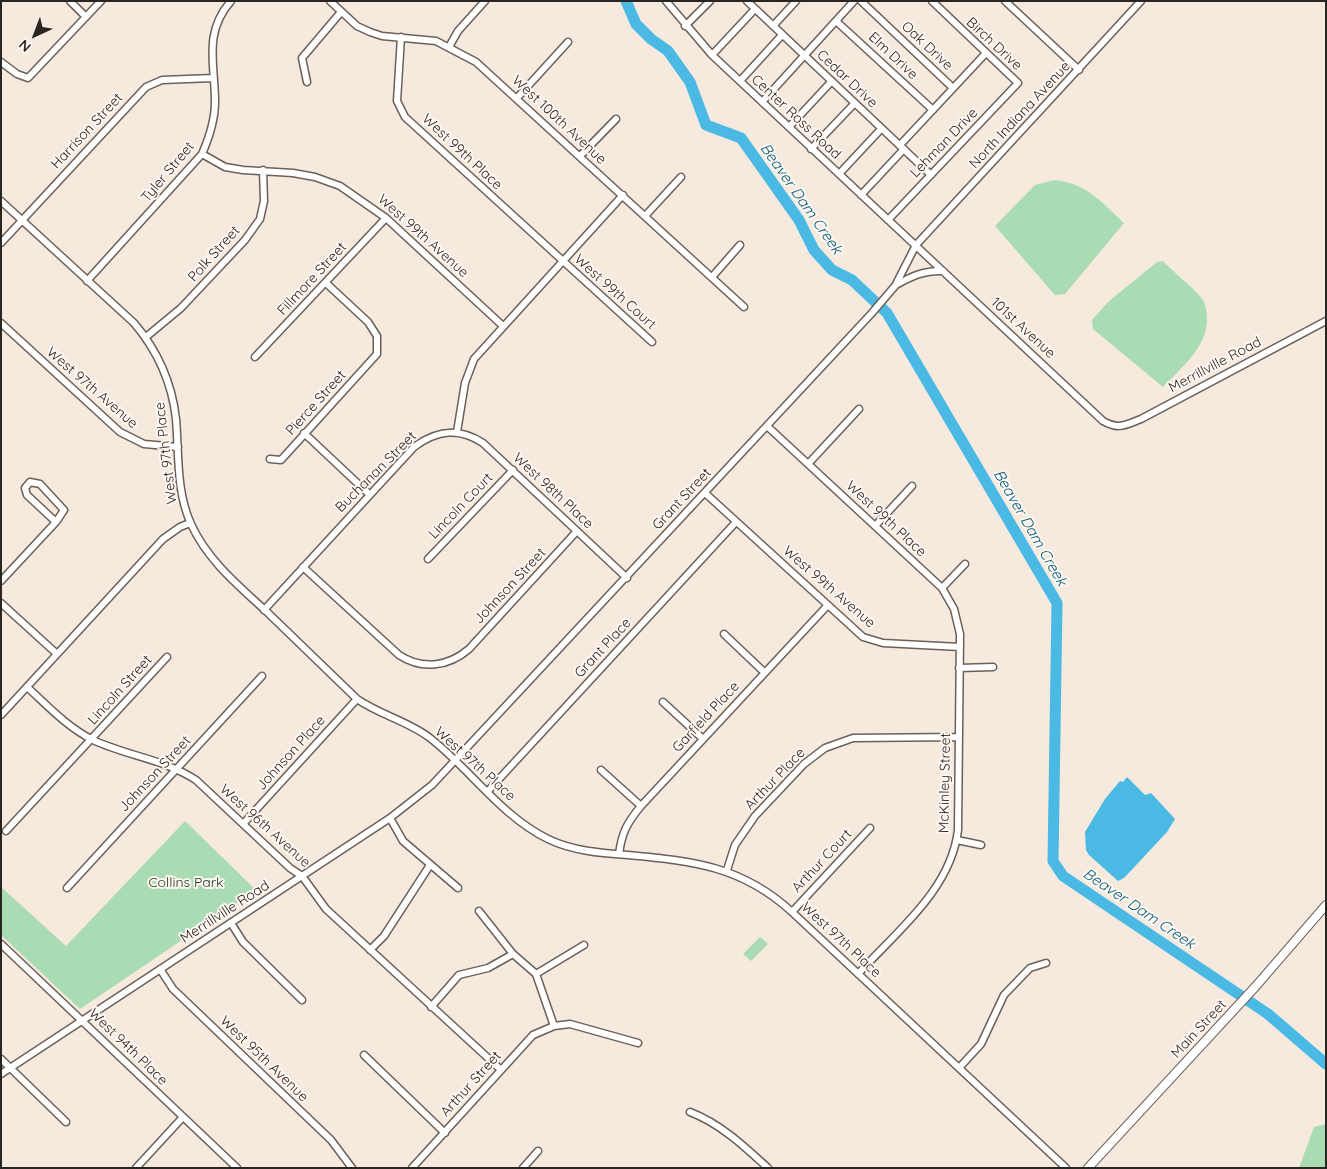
<!DOCTYPE html>
<html>
<head>
<meta charset="utf-8">
<style>
	body { margin:0 }
	#map { position:relative; width:1327px; height:1169px; overflow:hidden; background:#f6e9de; font-family:Quicksand,sans-serif }
	canvas { display:block }
	.frame { position:absolute; inset:0; border:2px solid #292521; pointer-events:none }
	.north { position:absolute; left:10px; top:10px; width:50px; height:50px; -webkit-text-stroke:4px #fff7f1; paint-order:stroke; rotate:223deg; font-size:14px; font-weight:700; line-height:20px; text-align:center; color:#292521 }
	.north::after { content:''; display:block; margin:auto; width:18px; height:22px; background:#292521; clip-path:polygon(50% 0,100% 100%,50% 72%,0 100%) }
</style>
</head>
<body>
<div id="map">
<canvas width="1327" height="1169"></canvas>
<div class="frame"></div>
<div class="north">N</div>
</div>
<script>
const g = document.querySelector('canvas').getContext('2d');
g.lineJoin = 'round';
function paint(path, color) {
  g.fillStyle = color;
  g.fill(path, 'evenodd');
}
function strokePath(path, color, width, dash) {
  g.strokeStyle = color;
  g.lineWidth = width;
  g.lineCap = dash ? 'butt' : 'round';
  g.setLineDash(dash || []);
  g.stroke(path);
}
function label(font, color, halo, rows, align = 'center') {
  g.font = font + ' Quicksand,sans-serif';
  g.lineWidth = 4;
  g.setLineDash([]);
  g.textBaseline = 'middle';
  g.strokeStyle = halo;
  g.fillStyle = color;
  for (const [text, x, y, turn = 0] of rows) {
    g.save();
    g.translate(x, y);
    g.rotate((+turn || 0) * Math.PI / 180);
    g.textAlign = isNaN(turn) ? turn : align;
    if (halo) g.strokeText(text, 0, 0);
    g.fillText(text, 0, 0);
    g.restore();
  }
}
paint(new Path2D(`
	M1054,180C1087,183 1101,202 1124,223L1065,294L1055,295L995,226L1035,185Z
	M1163,261C1170,269 1201,294 1204,302C1217,339 1186,363 1163,387L1093,329L1092,320L1108,302L1157,262Z
	M185,821L256,890L80,1009L1,935V887L66,946Z
	M760,937L768,944L751,961L743,954Z
	M1326,1124V1168H1299L1314,1127Z`), '#a9dcb3');
paint(new Path2D(`
	M1127,777L1145,795L1151,793L1175,819L1167,832L1124,878L1118,881L1089,855L1086,850L1085,832L1105,799L1120,781L1123,782Z`), '#4ab9e4');
strokePath(new Path2D(`
	M626,1L636,24L651,39L668,51L690,82L706,125L741,138L799,220L814,250L832,270L852,280L887,313L1057,603L1053,861L1063,876L1268,1014L1326,1064`), '#4ab9e4', 11);
const minor = new Path2D(`
	M70,1L86,17
	M330,1L357,26L370,32L382,36L436,41L476,62L744,307
	M666,1L712,55L1103,421C1119,430 1125,425 1141,419L1326,321
	M747,1L931,175
	M861,1L953,88
	M1005,1L1079,70
	M836,21L933,110
	M685,26L710,1
	M773,26L796,1
	M401,37L397,101L405,117L652,342
	M449,47L458,31L485,1
	M712,55L755,9
	M1,62L17,74L28,78L101,1
	M740,81L782,35
	M307,82L302,58L341,12
	M517,98L568,42
	M762,102L854,1
	M789,127L831,82
	M900,145L986,53
	M811,149L854,104
	M202,154L225,167L243,170L293,173L315,177L340,186L386,218L503,326
	M580,156L616,119
	M839,174L881,129
	M861,195L904,149
	M1,201L134,323C157,350 172,383 176,419C179,454 176,491 191,524C208,561 238,585 267,612C297,641 327,670 357,699C380,715 408,721 430,738C470,769 501,816 548,839C573,851 600,853 628,855C693,861 742,866 792,912L1066,1168
	M645,216L681,177
	M888,220L1018,83L932,1
	M1,243L146,87L162,80L213,78
	M712,277L740,245
	M87,281L202,154C209,138 215,120 215,102C215,64 203,33 231,1
	M896,285C912,276 925,270 943,271
	M1,323L120,432L144,444L178,447
	M146,337L181,308L245,240L260,219L264,201L263,170
	M255,357L386,218
	M767,426L942,588L954,609L960,634L958,830C951,890 896,932 858,974
	M457,432L465,383L474,359L623,195
	M304,433L370,495
	M270,459L281,460L377,354V336L368,322L326,283
	M808,464L859,409
	M705,493L863,637L883,643L960,647
	M875,526L912,486
	M428,559L513,470
	M303,567L399,655C422,670 448,667 469,649L577,531
	M1,581L56,522L64,510L40,484L30,482L25,488L27,495L56,522
	M942,588L965,564
	M1,603L57,654
	M264,610L414,447C437,430 459,427 483,443L627,578
	M724,634L764,672
	M959,668L993,667
	M27,687C48,706 67,727 93,740C127,756 164,759 196,780L290,868L302,876L326,909L500,1069
	M663,702L703,739
	M1,715L163,539L180,527L190,523
	M601,770L641,806
	M488,791L736,522
	M390,818L403,841L458,888
	M243,824L357,699
	M6,831L167,657
	M957,840L981,845
	M619,854C622,832 627,823 641,806L827,606
	M727,870L735,845L755,816L804,764L825,748L853,738L959,737
	M67,888L262,676
	M479,911L513,954L536,974L554,1026
	M792,912L870,828
	M231,923L243,942L302,1000
	M1,944L237,1168
	M370,950L384,936L430,865
	M160,969L173,989L331,1140L352,1168
	M536,974L584,945
	M431,1007L459,975L488,968L513,954
	M364,1055L445,1133
	M1,1059L66,1122
	M959,1068L981,1044L1004,995L1030,968L1046,963
	M1,1074L390,818L432,785L871,314L895,286L916,245L1141,1
	M690,1112C721,1124 744,1146 768,1168
	M136,1168L183,1117
	M412,1168L533,1035L554,1026L570,1024L638,1043
	M523,1168L538,1151`);
const major = new Path2D(`
	M1088,1168L1256,986L1326,905`);
strokePath(minor, '#6b6057', 9);
strokePath(major, '#6b6057', 10);
strokePath(minor, '#fff', 6);
strokePath(major, '#fff', 8);
label('14px', '#292521', '#fff7f1', [
	["Birch Drive",994,44,43],
	["Oak Drive",927,46,43],
	["Elm Drive",893,56,43],
	["Cedar Drive",847,79,43],
	["North Indiana Avenue",1020,115,-47],
	["Center Ross Road",796,117,43],
	["West 100th Avenue",559,120,43],
	["Harrison Street",87,131,-47],
	["Lehman Drive",944,143,-46],
	["West 99th Place",462,152,43],
	["Tyler Street",168,172,-50],
	["West 99th Avenue",423,236,42],
	["Polk Street",214,254,-48],
	["Fillmore Street",312,279,-47],
	["West 99th Court",615,292,42],
	["101st Avenue",1023,328,43],
	["Merrillville Road",1215,365,-28],
	["West 97th Avenue",92,388,41],
	["Pierce Street",316,403,-48],
	["West 97th Place",166,453,-97],
	["Buchanan Street",376,472,-45],
	["West 98th Place",553,491,43],
	["Grant Street",682,499,-47],
	["Lincoln Court",461,506,-46],
	["West 99th Place",886,519,43],
	["Johnson Street",510,586,-47],
	["West 99th Avenue",829,587,41],
	["Grant Place",603,648,-47],
	["Lincoln Street",120,690,-48],
	["Garfield Place",706,717,-47],
	["Johnson Place",291,753,-48],
	["West 97th Place",475,764,42],
	["Johnson Street",155,774,-47],
	["Arthur Place",775,779,-46],
	["McKinley Street",945,783,-89],
	["West 96th Avenue",265,826,42],
	["Arthur Court",822,861,-47],
	["Merrillville Road",225,912,-33],
	["West 97th Place",841,940,43],
	["Main Street",1199,1029,-47],
	["West 94th Place",128,1047,44],
	["West 95th Avenue",264,1059,44],
	["Arthur Street",471,1084,-48]
]);
label('14px', '#103119', '#fff7f1', [
	["Collins Park",186,883]
]);
label('italic 15px', '#005e7b', '#fff7f1', [
	["Beaver Dam Creek",801,199,55],
	["Beaver Dam Creek",1030,528,60],
	["Beaver Dam Creek",1139,909,34]
]);
</script>
</body>
</html>
